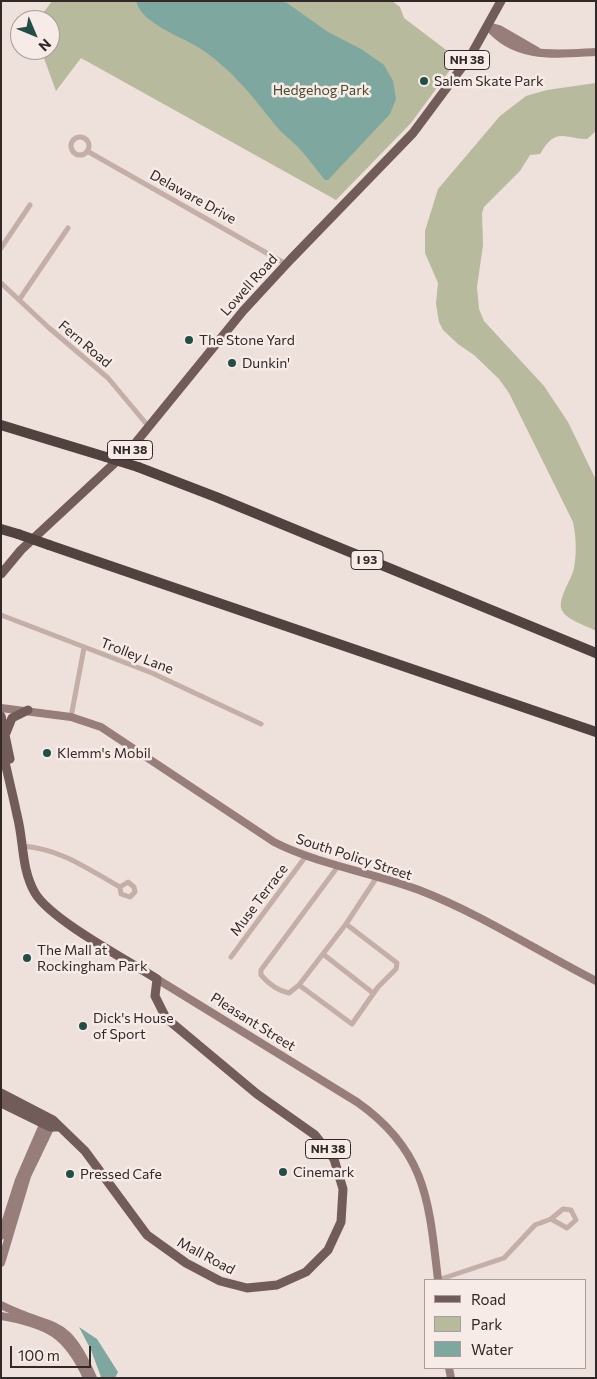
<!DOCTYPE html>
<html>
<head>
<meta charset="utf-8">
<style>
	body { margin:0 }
	#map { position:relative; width:597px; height:1379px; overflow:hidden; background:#eee0da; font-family:Commissioner,sans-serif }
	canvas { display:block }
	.frame { position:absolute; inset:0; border:2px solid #322827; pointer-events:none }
	.legend { position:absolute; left:424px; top:1279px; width:162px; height:90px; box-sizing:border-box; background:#f6ebe6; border:1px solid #a89d9a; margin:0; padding:6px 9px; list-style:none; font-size:15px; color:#322827 }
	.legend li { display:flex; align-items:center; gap:10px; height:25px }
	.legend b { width:25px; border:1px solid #a89d9a }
	.north { position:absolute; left:10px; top:10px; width:50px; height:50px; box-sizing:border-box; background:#f6ebe6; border:1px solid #a89d9a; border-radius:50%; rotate:135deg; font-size:14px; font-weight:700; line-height:20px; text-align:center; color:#322827 }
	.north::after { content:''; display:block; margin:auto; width:18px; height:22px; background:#224e47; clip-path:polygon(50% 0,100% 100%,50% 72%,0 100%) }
	.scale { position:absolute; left:10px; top:1346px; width:81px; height:22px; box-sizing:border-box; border:2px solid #322827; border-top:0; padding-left:6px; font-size:15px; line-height:18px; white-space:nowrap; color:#322827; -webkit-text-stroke:4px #f6ebe6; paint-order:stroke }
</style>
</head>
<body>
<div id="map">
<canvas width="597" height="1379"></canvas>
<div class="frame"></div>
<ul class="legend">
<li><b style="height:6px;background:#725c5a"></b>Road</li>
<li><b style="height:14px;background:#b7ba9c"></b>Park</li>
<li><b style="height:14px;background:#7da79f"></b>Water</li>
</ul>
<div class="north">N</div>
<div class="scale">100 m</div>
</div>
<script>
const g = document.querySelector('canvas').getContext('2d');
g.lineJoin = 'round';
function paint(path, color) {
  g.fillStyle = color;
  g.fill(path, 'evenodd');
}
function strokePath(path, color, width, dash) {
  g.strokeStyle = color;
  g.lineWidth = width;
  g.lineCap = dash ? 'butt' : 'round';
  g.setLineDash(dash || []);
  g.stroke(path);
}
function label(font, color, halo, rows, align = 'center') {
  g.font = font + ' Commissioner,sans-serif';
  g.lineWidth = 5;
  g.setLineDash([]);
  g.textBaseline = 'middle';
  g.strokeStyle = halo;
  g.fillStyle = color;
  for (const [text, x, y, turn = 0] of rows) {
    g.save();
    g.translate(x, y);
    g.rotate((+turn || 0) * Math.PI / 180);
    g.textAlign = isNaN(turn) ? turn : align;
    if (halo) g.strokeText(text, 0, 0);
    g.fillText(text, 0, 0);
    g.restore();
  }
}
paint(new Path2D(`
	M52,1H392L400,7L404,18L458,59L411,123L336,200L81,58L56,91L41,50H50V20H38Z
	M596,83V131L587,139C562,138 556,127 540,154L530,155L520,171L484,207L482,213L483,245L477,287L479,309L484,321L544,386L568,422L596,480V631C587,626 568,620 563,612C555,601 572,580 574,568C577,551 576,538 573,522L509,393L499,379L474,355L458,344L443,330L439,322L436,304L438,283L425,253V231L438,189L500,116L526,96L547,90Z`), '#b7ba9c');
paint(new Path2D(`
	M136,1H279L287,3L328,32L361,49L384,65L393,81L396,99L390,114L328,180H325C316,169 308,158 298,147C291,140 283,134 276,126C253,97 231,68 198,47C180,36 141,23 136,1Z
	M79,1327L97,1339L118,1372L115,1378L101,1377L91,1350Z`), '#7da79f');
strokePath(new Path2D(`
	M71 146a9 9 0 1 1 18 0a9 9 0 1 1-18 0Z
	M87,151L286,264
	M1,248L30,205
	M1,283L48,327L108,378L149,427
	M19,300L68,228
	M1,615L152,673L261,724
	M71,717L84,648
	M22,846C61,849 86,868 120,887L121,894L130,897L135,892L134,887L128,882L120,887
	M346,924L397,963L396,969L378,987L352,1024L299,985L346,924L377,877
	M323,954L373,993
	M231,957L306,856
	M299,985L289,993C278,991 268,983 261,975V970L339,865
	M438,1280L504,1258L535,1225L551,1219L563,1209L571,1210L576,1220L567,1228L551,1219`), '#c4aea8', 5);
strokePath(new Path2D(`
	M488,26C515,60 557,54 596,52
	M488,26L499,29L537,51
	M1,708L71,717L101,727L274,842C319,865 371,872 419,890C481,914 537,951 596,981
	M157,979L357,1102C427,1151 429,1203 438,1280
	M1,1236L19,1180L45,1120
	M1,1263L27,1176L53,1122
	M1,1305C55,1332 65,1314 93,1378
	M1,1316C48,1324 67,1334 87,1378
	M449,1368L451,1378`), '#977e7a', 8);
strokePath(new Path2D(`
	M1,574L21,550L133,446L243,311L291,259L413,133L471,55L501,1
	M1,716L10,759
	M6,733L12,718L28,710
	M1,744C6,768 12,791 17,815C24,841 21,869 35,893C51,920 127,960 157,979L155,996L166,1018L257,1094L315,1135L334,1159L343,1189L341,1222L328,1250L306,1272L277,1285L247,1288L220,1281L186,1263L147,1235L85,1151L53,1120L1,1093
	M1,1103L50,1127H58`), '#725c5a', 9);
strokePath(new Path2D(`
	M1,425L106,457
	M138,467L216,497L596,653
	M1,529L18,534
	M49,545L596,732`), '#51413f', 10);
strokePath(new Path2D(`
	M106,457L138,467
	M18,534L49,545`), '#51413f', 10);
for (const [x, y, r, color] of [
	[424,81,5,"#224e47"],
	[189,340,5,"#224e47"],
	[232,363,5,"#224e47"],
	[47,753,5,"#224e47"],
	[27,958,5,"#224e47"],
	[83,1026,5,"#224e47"],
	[283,1172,5,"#224e47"],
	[70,1174,5,"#224e47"]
]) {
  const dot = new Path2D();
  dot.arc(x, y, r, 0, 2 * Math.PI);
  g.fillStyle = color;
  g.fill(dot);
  strokePath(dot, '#f6ebe6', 2);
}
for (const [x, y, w] of [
	[467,60,45],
	[130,450,45],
	[367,560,32],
	[328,1149,45]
]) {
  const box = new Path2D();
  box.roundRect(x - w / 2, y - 9.5, w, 19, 4);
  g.fillStyle = '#f6ebe6';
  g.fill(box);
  strokePath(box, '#322827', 1);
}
label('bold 12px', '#322827', null, [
	["NH 38",467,60],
	["NH 38",130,450],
	["I 93",367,560],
	["NH 38",328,1149]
]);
label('14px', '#322827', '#f6ebe6', [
	["Salem Skate Park",434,81],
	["The Stone Yard",199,340],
	["Dunkin'",242,363],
	["Klemm's Mobil",57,753],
	["The Mall at",37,950],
	["Rockingham Park",37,966],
	["Dick's House",93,1018],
	["of Sport",93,1034],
	["Cinemark",293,1172],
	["Pressed Cafe",80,1174]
], 'left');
label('14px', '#484d2e', '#f6ebe6', [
	["Hedgehog Park",321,90]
]);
label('14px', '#322827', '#f6ebe6', [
	["Delaware Drive",193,197,29],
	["Lowell Road",249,285,-48],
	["Fern Road",85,344,40],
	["Trolley Lane",137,656,21],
	["South Policy Street",354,857,18],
	["Muse Terrace",259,900,-53],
	["Pleasant Street",253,1022,32],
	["Mall Road",206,1256,28]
]);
</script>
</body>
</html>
